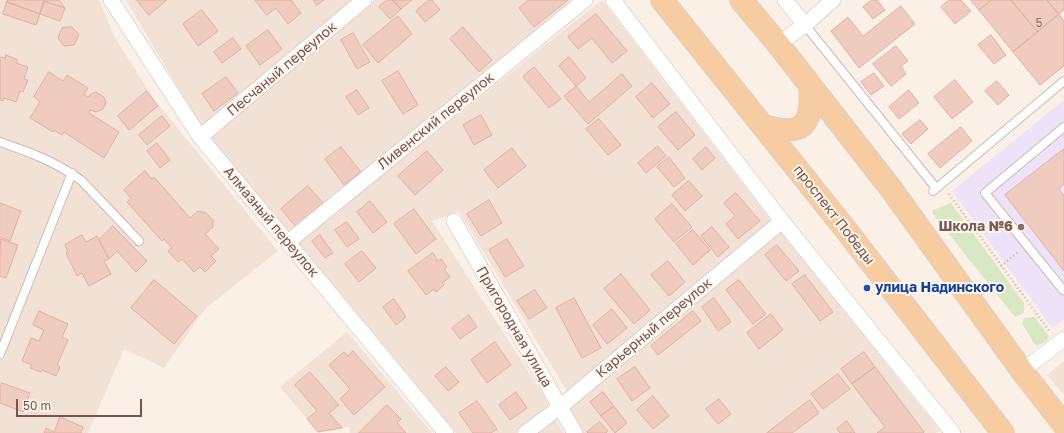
<!DOCTYPE html>
<html>
<head>
<meta charset="utf-8">
<style>
	body { margin:0 }
	#map { position:relative; width:1064px; height:433px; overflow:hidden; background:#fbf0e6; font-family:"Golos Text",sans-serif }
	canvas { display:block }
	.scale { position:absolute; left:16px; top:399px; width:126px; height:18px; box-sizing:border-box; border:2px solid #73554c; border-top:0; padding-left:5px; font-size:12px; line-height:14px; white-space:nowrap; color:#73554c; -webkit-text-stroke:3px #fef5ec; paint-order:stroke }
</style>
</head>
<body>
<div id="map">
<canvas width="1064" height="433"></canvas>
<div class="scale">50 m</div>
</div>
<script>
const g = document.querySelector('canvas').getContext('2d');
g.lineJoin = 'round';
function paint(path, color) {
  g.fillStyle = color;
  g.fill(path, 'evenodd');
}
function strokePath(path, color, width, dash) {
  g.strokeStyle = color;
  g.lineWidth = width;
  g.lineCap = dash ? 'butt' : 'round';
  g.setLineDash(dash || []);
  g.stroke(path);
}
function label(font, color, halo, rows, align = 'center') {
  g.font = font + ' "Golos Text",sans-serif';
  g.lineWidth = 4;
  g.setLineDash([]);
  g.textBaseline = 'middle';
  g.strokeStyle = halo;
  g.fillStyle = color;
  for (const [text, x, y, turn = 0] of rows) {
    g.save();
    g.translate(x, y);
    g.rotate((+turn || 0) * Math.PI / 180);
    g.textAlign = isNaN(turn) ? turn : align;
    if (halo) g.strokeText(text, 0, 0);
    g.fillText(text, 0, 0);
    g.restore();
  }
}
paint(new Path2D(`
	M0,0H99L114,36L153,98L278,251L206,308L164,368L124,349L88,433H0Z
	M126,0H357L202,128Z
	M374,0H578L291,237L208,137Z
	M602,0L772,222L568,393L459,211L432,221L551,407L516,433H456L298,242Z
	M780,231L939,430L936,433H582L569,410Z
	M347,332L432,433H350L349,427L318,432L280,387Z
	M1064,361V395L1047,375Z
	M554,417L564,433H534Z`), '#f2e1d5');
paint(new Path2D(`
	M1064,100V319L1052,328L952,191Z`), '#ede2f8');
paint(new Path2D(`
	M951,203L1024,303V313L1015,317L932,213L933,210Z
	M1035,317L1049,337L1047,341L1037,346L1033,342L1022,323L1024,318Z`), '#d8e8c5');
const building = new Path2D(`
	M8,0H45L40,14L7,2Z
	M45,0H59L65,8L44,1Z
	M137,0H167L149,15Z
	M255,0H291L301,13L288,24L276,8L267,15Z
	M314,0H324L317,5Z
	M387,0H393L401,9L390,19L379,7Z
	M393,0H412L401,9Z
	M429,0H432L440,10L425,22L416,11Z
	M529,0H568L534,27L519,8Z
	M872,0H877L885,10L873,19L863,7Z
	M949,0H961L971,11L955,24L941,7Z
	M971,0H992L979,10Z
	M992,0H1011L1038,32L1013,52L979,10Z
	M1011,0H1047L1059,14L1038,32Z
	M1047,0H1064V10L1059,14Z
	M44,1L65,8L60,21L40,14Z
	M7,2L40,14L36,25L3,14Z
	M901,6L915,24L859,68L831,31L848,17L863,36Z
	M202,10L218,31L198,46L183,24Z
	M596,14L627,51L612,63L592,38L578,49L568,37Z
	M1059,14L1064,21V66L1040,85L1013,52Z
	M398,16L412,34L378,63L363,45Z
	M72,27L79,35L74,45L64,46L58,38L62,28Z
	M463,27L492,60L479,72L450,39Z
	M268,30L282,49L260,65L246,46Z
	M353,33L370,62L357,69L341,40Z
	M991,35L1006,55L994,64L978,45Z
	M233,38L241,49L222,63L214,52Z
	M896,46L908,61L901,66L906,74L891,86L873,64Z
	M6,55L18,60L16,63L28,67L24,79L28,80L23,92L20,91L16,102L4,98L3,101L0,100V57L5,58Z
	M569,57L586,78L576,86L559,66Z
	M534,67L561,99L549,108L523,77Z
	M398,71L418,105L403,114L382,81Z
	M49,72L63,81L67,75L88,88L84,94L88,97L91,94L96,92L104,97L106,103L103,109L96,112L90,110L89,113L119,132L104,158L64,132L62,135L54,130L53,132L30,118L40,102L34,97Z
	M874,73L884,86L871,95L861,82Z
	M622,74L632,86L588,124L564,96L576,86L589,102Z
	M226,77L238,93L214,111L202,94Z
	M955,80L973,102L952,119L934,97Z
	M997,81L1009,95L998,105L985,91Z
	M652,83L670,104L653,118L636,97Z
	M357,90L369,108L358,115L346,97Z
	M909,90L919,103L899,119L889,107Z
	M147,91L158,106L129,130L118,116Z
	M676,112L695,135L678,150L658,127Z
	M481,115L492,135L474,145L463,125Z
	M162,116L170,126L147,145L139,135Z
	M599,119L621,145L608,155L586,129Z
	M920,120L928,129L911,144L902,134Z
	M961,127L972,141L940,168L928,154Z
	M157,143L170,160L160,168L147,151Z
	M658,146L666,156L646,173L638,163Z
	M341,147L361,172L344,185L325,159Z
	M706,147L715,158L702,170L693,159Z
	M512,148L526,166L498,188L484,170Z
	M1064,149V184L1059,189L1064,196V271L1005,195Z
	M427,151L443,170L415,195L398,176Z
	M669,157L685,178L674,187L657,167Z
	M145,171L152,179L154,177L190,218L198,211L206,213L213,220V227L205,234L219,249L211,256L216,261L205,272L200,267L194,272L182,259L178,262L168,251L172,248L164,239L162,241L127,202L131,198L124,190Z
	M689,181L702,196L685,211L672,195Z
	M308,186L324,204L296,227L281,209Z
	M736,193L760,221L738,239L726,224L735,216L724,203Z
	M489,200L502,223L481,236L467,214Z
	M370,201L387,222L373,233L357,212Z
	M0,203L21,211L10,241L0,237Z
	M672,204L692,227L674,242L655,219Z
	M414,209L436,239L416,254L394,224Z
	M347,222L359,239L347,247L335,230Z
	M113,226L147,261L136,272L117,251L109,259L99,240Z
	M712,227L729,247L718,257L701,236Z
	M693,230L710,250L693,265L676,244Z
	M82,235L86,242L97,236L109,259L104,261L111,274L89,286L82,273L77,276L66,253L68,252L65,245Z
	M320,235L333,253L325,258L312,241Z
	M1,239L18,245L6,278L0,276Z
	M507,239L524,266L505,277L489,250Z
	M777,245L799,271L786,281L765,255Z
	M362,251L376,268L359,282L345,264Z
	M433,253L438,261L441,259L447,267L444,269L450,277L442,283L444,285L436,292L434,289L426,295L408,271Z
	M668,261L685,282L669,296L651,275Z
	M621,274L650,310L634,324L604,289Z
	M805,275L833,312L820,321L792,284Z
	M154,280L197,316L174,344L131,308Z
	M739,280L766,314L753,324L726,290Z
	M535,290L547,308L529,319L517,301Z
	M574,298L601,348L582,358L556,308Z
	M714,298L731,322L718,331L702,307Z
	M394,299L406,317L396,325L383,307Z
	M612,309L627,328L607,344L593,325Z
	M39,311L68,324L62,337L68,340L57,365L60,367L56,376L42,370L41,372L30,368L32,365L22,361L31,338L39,341L44,330L33,325Z
	M693,311L701,321L658,355L651,346Z
	M771,314L783,330L759,349L747,333Z
	M469,315L477,327L460,339L452,328Z
	M495,342L511,365L487,383L471,360Z
	M353,351L385,387L354,415L340,399L350,389L329,365L344,352L348,356Z
	M864,352L875,367L852,384L841,369Z
	M446,367L459,382L448,391L435,376Z
	M635,367L650,388L632,401L617,379Z
	M875,367L924,432L923,433H877L885,427L852,384Z
	M310,372L339,405L329,413L342,428L318,432L307,419L317,411L295,385Z
	M838,374L850,389L823,409L811,394Z
	M2,383L30,393L23,412L0,403V388Z
	M516,392L527,408L510,420L499,405Z
	M603,392L614,406L601,416L590,402Z
	M653,396L669,416L653,429L637,410Z
	M719,399L731,414L718,424L706,409Z
	M810,400L819,413L792,433H767Z
	M477,401L497,429L491,433H473L459,413Z
	M387,405L401,419L397,423L406,433H359Z
	M614,406L627,423L615,433L601,416Z
	M60,417L83,427L81,433H44L46,428L54,432Z
	M847,421L855,433H840L837,429Z
	M600,422L608,431L606,433H588L587,432Z`);
paint(building, '#efccbf');
strokePath(building, '#e1b1a0', 1);
const lane = new Path2D(`
	M805,25L936,188
	M1064,127L985,193L1063,290L1064,289
	M0,142C29,152 57,162 82,181L139,241
	M933,191L1064,81
	M0,354L72,173`);
const street = new Path2D(`
	M111,0L200,137L446,433
	M613,0L782,221L953,433
	M785,0L805,25
	M778,44L805,25L833,0
	M200,137L364,0
	M454,221L575,433
	M288,242L585,0
	M1022,371L1064,339
	M525,433L560,407L782,221`);
const primary = new Path2D(`
	M662,0L846,230L1003,433
	M741,0L778,44L892,190L1022,371L1064,425
	M764,126C802,137 813,126 810,87`);
strokePath(lane, '#ceb9b0', 10);
strokePath(street, '#ceb9b0', 16);
strokePath(primary, '#d8cfcd', 24);
strokePath(new Path2D(`
	M949,194L1050,332
	M1001,266L1018,252`), '#d4afa2', 2.5, [1, 3]);
strokePath(lane, '#fff', 8);
strokePath(street, '#fff', 15);
strokePath(primary, '#f7cca1', 22);
for (const [x, y, r, color] of [
	[1021,227,4,"#8d6e63"],
	[867,288,4,"#1a4fb4"]
]) {
  const dot = new Path2D();
  dot.arc(x, y, r, 0, 2 * Math.PI);
  g.fillStyle = color;
  g.fill(dot);
  strokePath(dot, '#fef5ec', 1.5);
}
label('12px', '#927369', null, [
	["5",1039,23]
]);
label('14px', '#73554c', '#fef5ec', [
	["Песчаный переулок",282,69,-40],
	["Ливенский переулок",436,121,-39],
	["проспект Победы",834,215,52],
	["Алмазный переулок",271,222,50],
	["Пригородная улица",514,327,60],
	["Карьерный переулок",654,328,-40]
]);
label('bold 14px', '#785e54', '#fef5ec', [
	["Школа №6",1013,227]
], 'right');
label('bold 14px', '#164399', '#fef5ec', [
	["улица Надинского",875,288]
], 'left');
</script>
</body>
</html>
